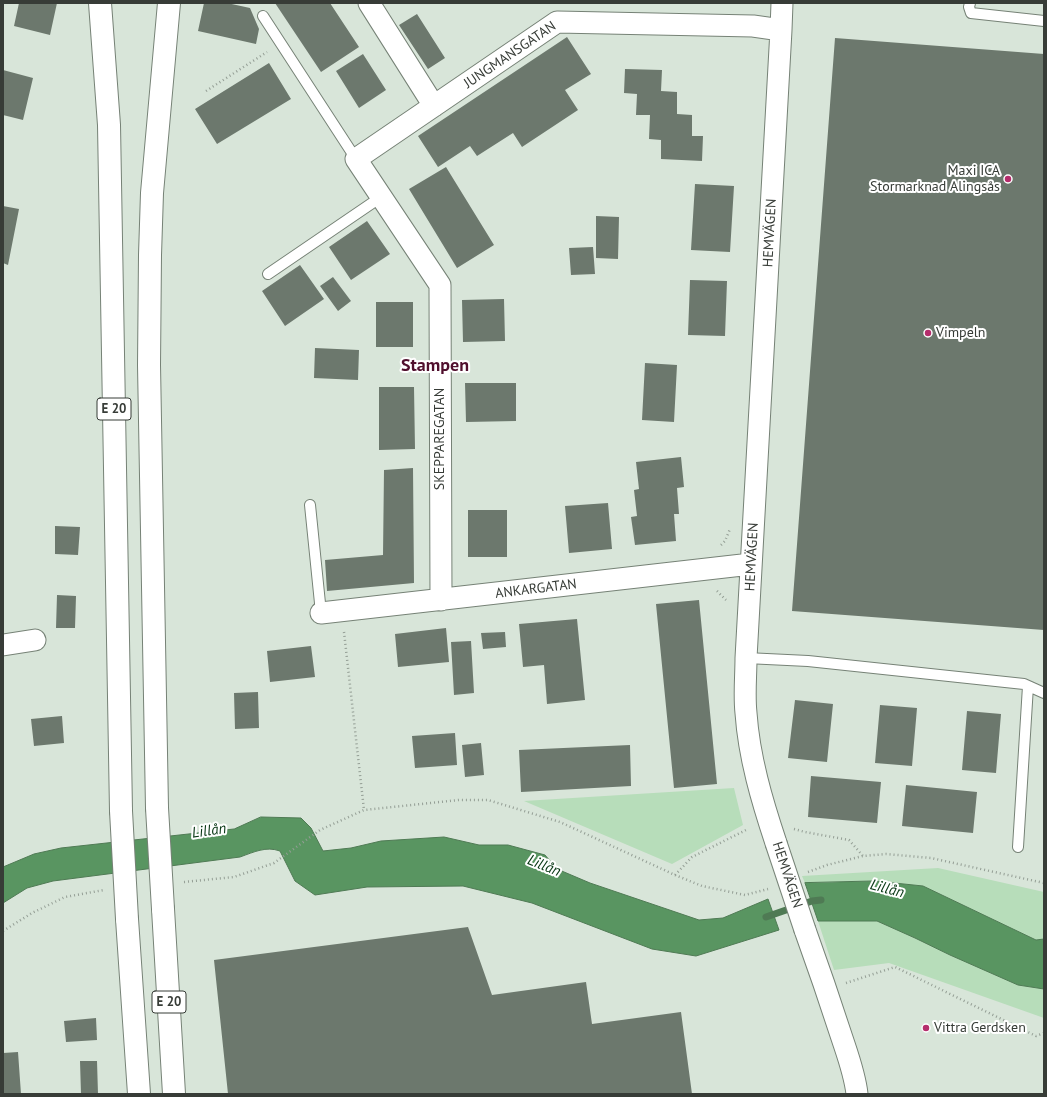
<!DOCTYPE html>
<html>
<head>
<meta charset="utf-8">
<style>
	body { margin:0 }
	#map { position:relative; width:1047px; height:1097px; overflow:hidden; background:#d8e5d9; font-family:"PT Sans",sans-serif }
	canvas { display:block }
	.frame { position:absolute; inset:0; border:4px solid #373c37; pointer-events:none }
</style>
</head>
<body>
<div id="map">
<canvas width="1047" height="1097"></canvas>
<div class="frame"></div>
</div>
<script>
const g = document.querySelector('canvas').getContext('2d');
g.lineJoin = 'round';
function paint(path, color) {
  g.fillStyle = color;
  g.fill(path, 'evenodd');
}
function strokePath(path, color, width, dash) {
  g.strokeStyle = color;
  g.lineWidth = width;
  g.lineCap = dash ? 'butt' : 'round';
  g.setLineDash(dash || []);
  g.stroke(path);
}
function label(font, color, halo, rows, align = 'center') {
  g.font = font + ' "PT Sans",sans-serif';
  g.lineWidth = 4;
  g.setLineDash([]);
  g.textBaseline = 'middle';
  g.strokeStyle = halo;
  g.fillStyle = color;
  for (const [text, x, y, turn = 0] of rows) {
    g.save();
    g.translate(x, y);
    g.rotate((+turn || 0) * Math.PI / 180);
    g.textAlign = isNaN(turn) ? turn : align;
    if (halo) g.strokeText(text, 0, 0);
    g.fillText(text, 0, 0);
    g.restore();
  }
}
paint(new Path2D(`
	M734,788L743,825L672,864L524,801Z
	M938,868L1044,892V939L1036,940L923,886L875,881L805,883L802,876Z
	M818,921H877L915,938L950,955L1018,985L1044,989V1018L889,963L834,970Z`), '#b7ddba');
const water = new Path2D(`
	M261,817L301,818L311,828L323,851L351,848L381,841L444,837L479,845H508L545,855L557,869L590,883L699,920L723,918L768,899L779,930L696,956L652,949L532,903L463,886L367,887L315,895L295,881L280,851C266,846 254,852 240,857L53,881L27,888L3,903V867L34,854L61,848L234,829Z
	M875,881L923,886L1036,940L1044,939V989L1018,985L950,955L915,938L877,921H818L805,883Z`);
paint(water, '#599561');
strokePath(water, '#4f7a54', 1);
strokePath(new Path2D(`
	M766,917L812,901L821,900`), '#4f7a54', 7);
paint(new Path2D(`
	M19,3H57L50,35L14,26Z
	M204,3H227L250,8L259,29L256,44L198,31Z
	M275,3H330L359,47L321,72Z
	M417,14L445,58L428,69L399,25Z
	M567,37L591,74L565,90L578,110L522,147L513,133L477,156L470,146L438,167L418,136Z
	M835,38L1044,54V630L792,611Z
	M363,54L386,90L359,108L336,71Z
	M269,63L291,99L217,144L195,109Z
	M625,69L662,70L661,91L677,92V114L692,115V136H703L702,161L661,159V140L649,139L650,115H636L637,94L624,93Z
	M3,70L33,78L23,120L3,115Z
	M446,167L494,245L457,268L409,189Z
	M695,184L734,186L730,252L691,250Z
	M3,206L19,209L8,265L3,263Z
	M596,216L619,217L618,259L596,258Z
	M367,221L390,254L351,280L329,247Z
	M593,247L595,274L571,275L569,248Z
	M300,265L324,299L285,326L262,291Z
	M333,277L351,301L338,311L320,286Z
	M690,280L727,281L725,336L688,335Z
	M504,299L505,341L463,342L462,300Z
	M376,302H413V347H376Z
	M315,348L359,350L358,380L314,378Z
	M645,363L677,365L674,422L642,420Z
	M465,383H516V421L466,422Z
	M379,387H414L415,449L379,450Z
	M681,457L684,487L677,488L679,514H674L676,541L635,545L631,517L637,516L634,490L639,489L636,462Z
	M413,468L414,583L327,591L325,560L383,555L384,470Z
	M608,503L612,549L569,553L565,506Z
	M468,510H507V557H468Z
	M55,526L80,527L78,555L55,554Z
	M57,595L76,596L75,628H56Z
	M699,600L717,784L674,788L656,604Z
	M577,619L585,700L547,704L544,665L523,667L519,624Z
	M446,628L449,662L398,667L395,634Z
	M505,632L506,647L483,649L481,633Z
	M471,641L474,693L454,695L451,642Z
	M311,646L315,677L270,682L267,651Z
	M258,692L259,728L235,729L234,693Z
	M795,700L833,704L827,762L788,758Z
	M880,705L917,708L912,766L875,763Z
	M967,711L1001,714L996,773L962,770Z
	M62,716L64,743L34,746L31,719Z
	M455,733L457,765L415,768L412,736Z
	M481,743L484,775L465,777L462,745Z
	M630,745L631,786L521,792L519,750Z
	M811,776L881,782L877,823L808,817Z
	M906,785L977,792L973,833L902,826Z
	M468,927L492,995L586,982L592,1024L681,1012L692,1094H228L214,960Z
	M96,1018L97,1040L66,1042L64,1021Z
	M18,1052L21,1094H3V1053Z
	M80,1061H97L98,1094H81Z`), '#6c786d');
const service = new Path2D(`
	M970,3L969,7L971,13L1044,21
	M263,16L356,159
	M268,274L381,197
	M310,505L321,613
	M746,658L808,661L1024,684L1044,693
	M1018,847L1028,686`);
const minor = new Path2D(`
	M369,3L434,106
	M441,600L440,285L356,159L557,22L753,26L781,30
	M321,613L751,564
	M3,645L35,640
	M776,843C762,801 749,757 746,713C744,695 746,676 746,658L781,30L782,3
	M805,930C818,966 830,1001 842,1038C848,1056 855,1075 857,1094`);
const trunk = new Path2D(`
	M100,3L109,125L121,811
	M157,808L149,365L150,255L152,193L169,3
	M163,909L174,1094
	M127,919L139,1094`);
strokePath(service, '#768276', 12);
strokePath(minor, '#768276', 23);
strokePath(trunk, '#768276', 24);
strokePath(new Path2D(`
	M206,91L267,52
	M721,545L725,541L730,529
	M717,591L726,600
	M344,632L364,810
	M794,829L805,832L849,840L863,856
	M808,872L827,865L863,856L886,854L931,858L1044,883
	M675,875L692,857L748,829
	M184,882L234,877L274,863L320,830L364,810L459,800H488L560,822L675,875L702,886L745,895L768,889
	M3,931L32,913L65,897L104,890
	M846,983L895,967L1036,1036L1044,1033`), '#949e95', 2.5, [1, 3]);
strokePath(service, '#fff', 10);
strokePath(minor, '#fff', 21);
strokePath(trunk, '#fff', 22);
const minorBridge = new Path2D(`
	M776,843L805,930`);
const trunkBridge = new Path2D(`
	M157,808L163,909
	M121,811L127,919`);
strokePath(minorBridge, '#768276', 23, []);
strokePath(trunkBridge, '#768276', 24, []);
strokePath(minorBridge, '#fff', 21);
strokePath(trunkBridge, '#fff', 22);
for (const [x, y, r, color] of [
	[1008,179,4,"#b52d6c"],
	[928,333,4,"#b52d6c"],
	[926,1028,4,"#b52d6c"]
]) {
  const dot = new Path2D();
  dot.arc(x, y, r, 0, 2 * Math.PI);
  g.fillStyle = color;
  g.fill(dot);
  strokePath(dot, '#fff', 1.5);
}
for (const [x, y, w] of [
	[114,409,34],
	[169,1002,34]
]) {
  const box = new Path2D();
  box.roundRect(x - w / 2, y - 11, w, 22, 3);
  g.fillStyle = '#fff';
  g.fill(box);
  strokePath(box, '#373c37', 1);
}
label('bold 13px', '#373c37', null, [
	["E 20",114,409],
	["E 20",169,1002]
]);
label('14px', '#373c37', '#fff', [
	["JUNGMANSGATAN",510,55,-34],
	["HEMVÄGEN",770,233,-87],
	["SKEPPAREGATAN",440,439,-90],
	["HEMVÄGEN",752,557,-87],
	["ANKARGATAN",536,589,-7],
	["HEMVÄGEN",787,875,72]
]);
label('14px', '#373c37', '#fff', [
	["Maxi ICA",1000,171,"right"],
	["Stormarknad Alingsås",1000,187,"right"],
	["Vimpeln",936,333],
	["Vittra Gerdsken",934,1028]
], 'left');
label('italic 15px', '#073613', '#fff', [
	["Lillån",209,831,-8],
	["Lillån",544,866,22],
	["Lillån",887,889,15]
]);
label('bold 18px', '#500f2d', '#fff', [
	["Stampen",435,366]
]);
</script>
</body>
</html>
